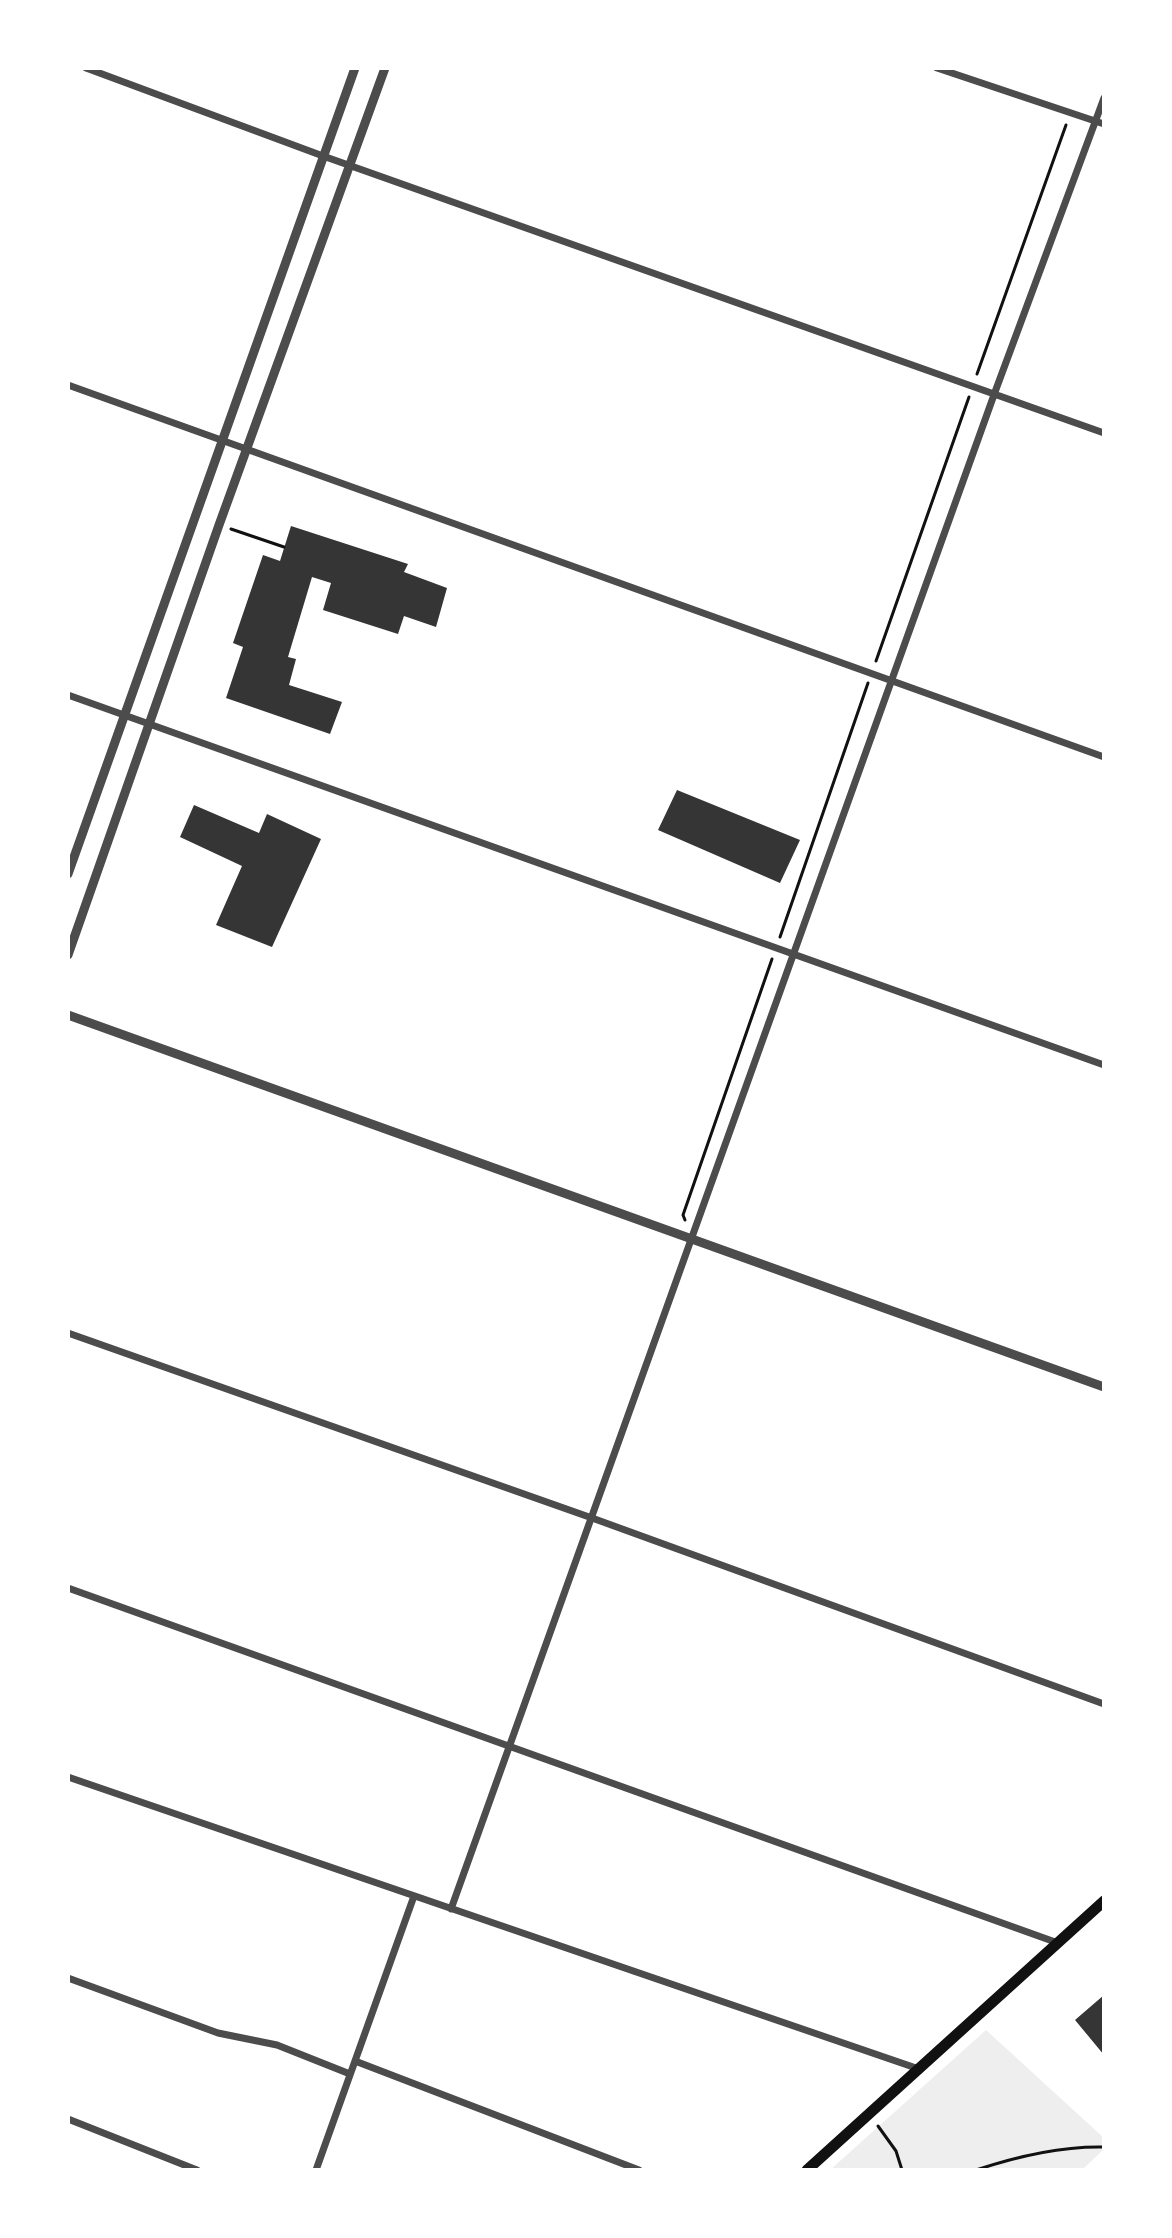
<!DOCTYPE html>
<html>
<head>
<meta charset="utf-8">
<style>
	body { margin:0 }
	#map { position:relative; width:1172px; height:2238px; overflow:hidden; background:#fff; font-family:"DM Sans",sans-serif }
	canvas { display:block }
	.frame { position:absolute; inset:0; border:70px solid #fff; pointer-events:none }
</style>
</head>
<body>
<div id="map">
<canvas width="1172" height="2238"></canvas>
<div class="frame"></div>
</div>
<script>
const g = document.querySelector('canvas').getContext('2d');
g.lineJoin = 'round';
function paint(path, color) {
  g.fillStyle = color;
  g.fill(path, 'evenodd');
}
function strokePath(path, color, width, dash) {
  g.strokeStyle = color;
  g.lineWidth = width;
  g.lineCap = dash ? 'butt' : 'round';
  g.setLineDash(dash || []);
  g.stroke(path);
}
paint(new Path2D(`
	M986,2030L1104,2138V2149L1082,2170H830Z`), '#eee');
paint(new Path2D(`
	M291,526L408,564L404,572L447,588L436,627L404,616L398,634L323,610L331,583L312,577L288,657L296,659L289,685L342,702L330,734L226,698L243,647L233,643L263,555L280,561Z
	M677,790L800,840L780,883L658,830Z
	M194,805L259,833L267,814L321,839L272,947L216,925L242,866L180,837Z
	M1104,1995V2055L1075,2020Z`), '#353535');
strokePath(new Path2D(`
	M977,374L1066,125
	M231,529L284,547
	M876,661L969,397
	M780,937L868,683
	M685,1220L683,1215L772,959
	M878,2126L896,2151L902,2170
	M976,2170C1018,2156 1060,2146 1104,2147`), '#111', 3);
strokePath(new Path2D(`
	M86,68L323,156L1104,433
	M937,68L1104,124
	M68,385L1104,757
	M68,695L1104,1065
	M68,1333L592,1518L1104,1704
	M68,1588L1058,1943
	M68,1777L919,2069
	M451,1909L995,392L1104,98
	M68,1978L218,2033L277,2045L350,2074
	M355,2061L639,2170
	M68,2119L197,2170
	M316,2170L414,1896`), '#4c4c4c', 7);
strokePath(new Path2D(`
	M68,874L355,68
	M68,955L219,525L385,68
	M68,1015L1104,1387`), '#4c4c4c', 9);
strokePath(new Path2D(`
	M807,2170L1104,1901`), '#111', 11);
</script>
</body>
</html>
